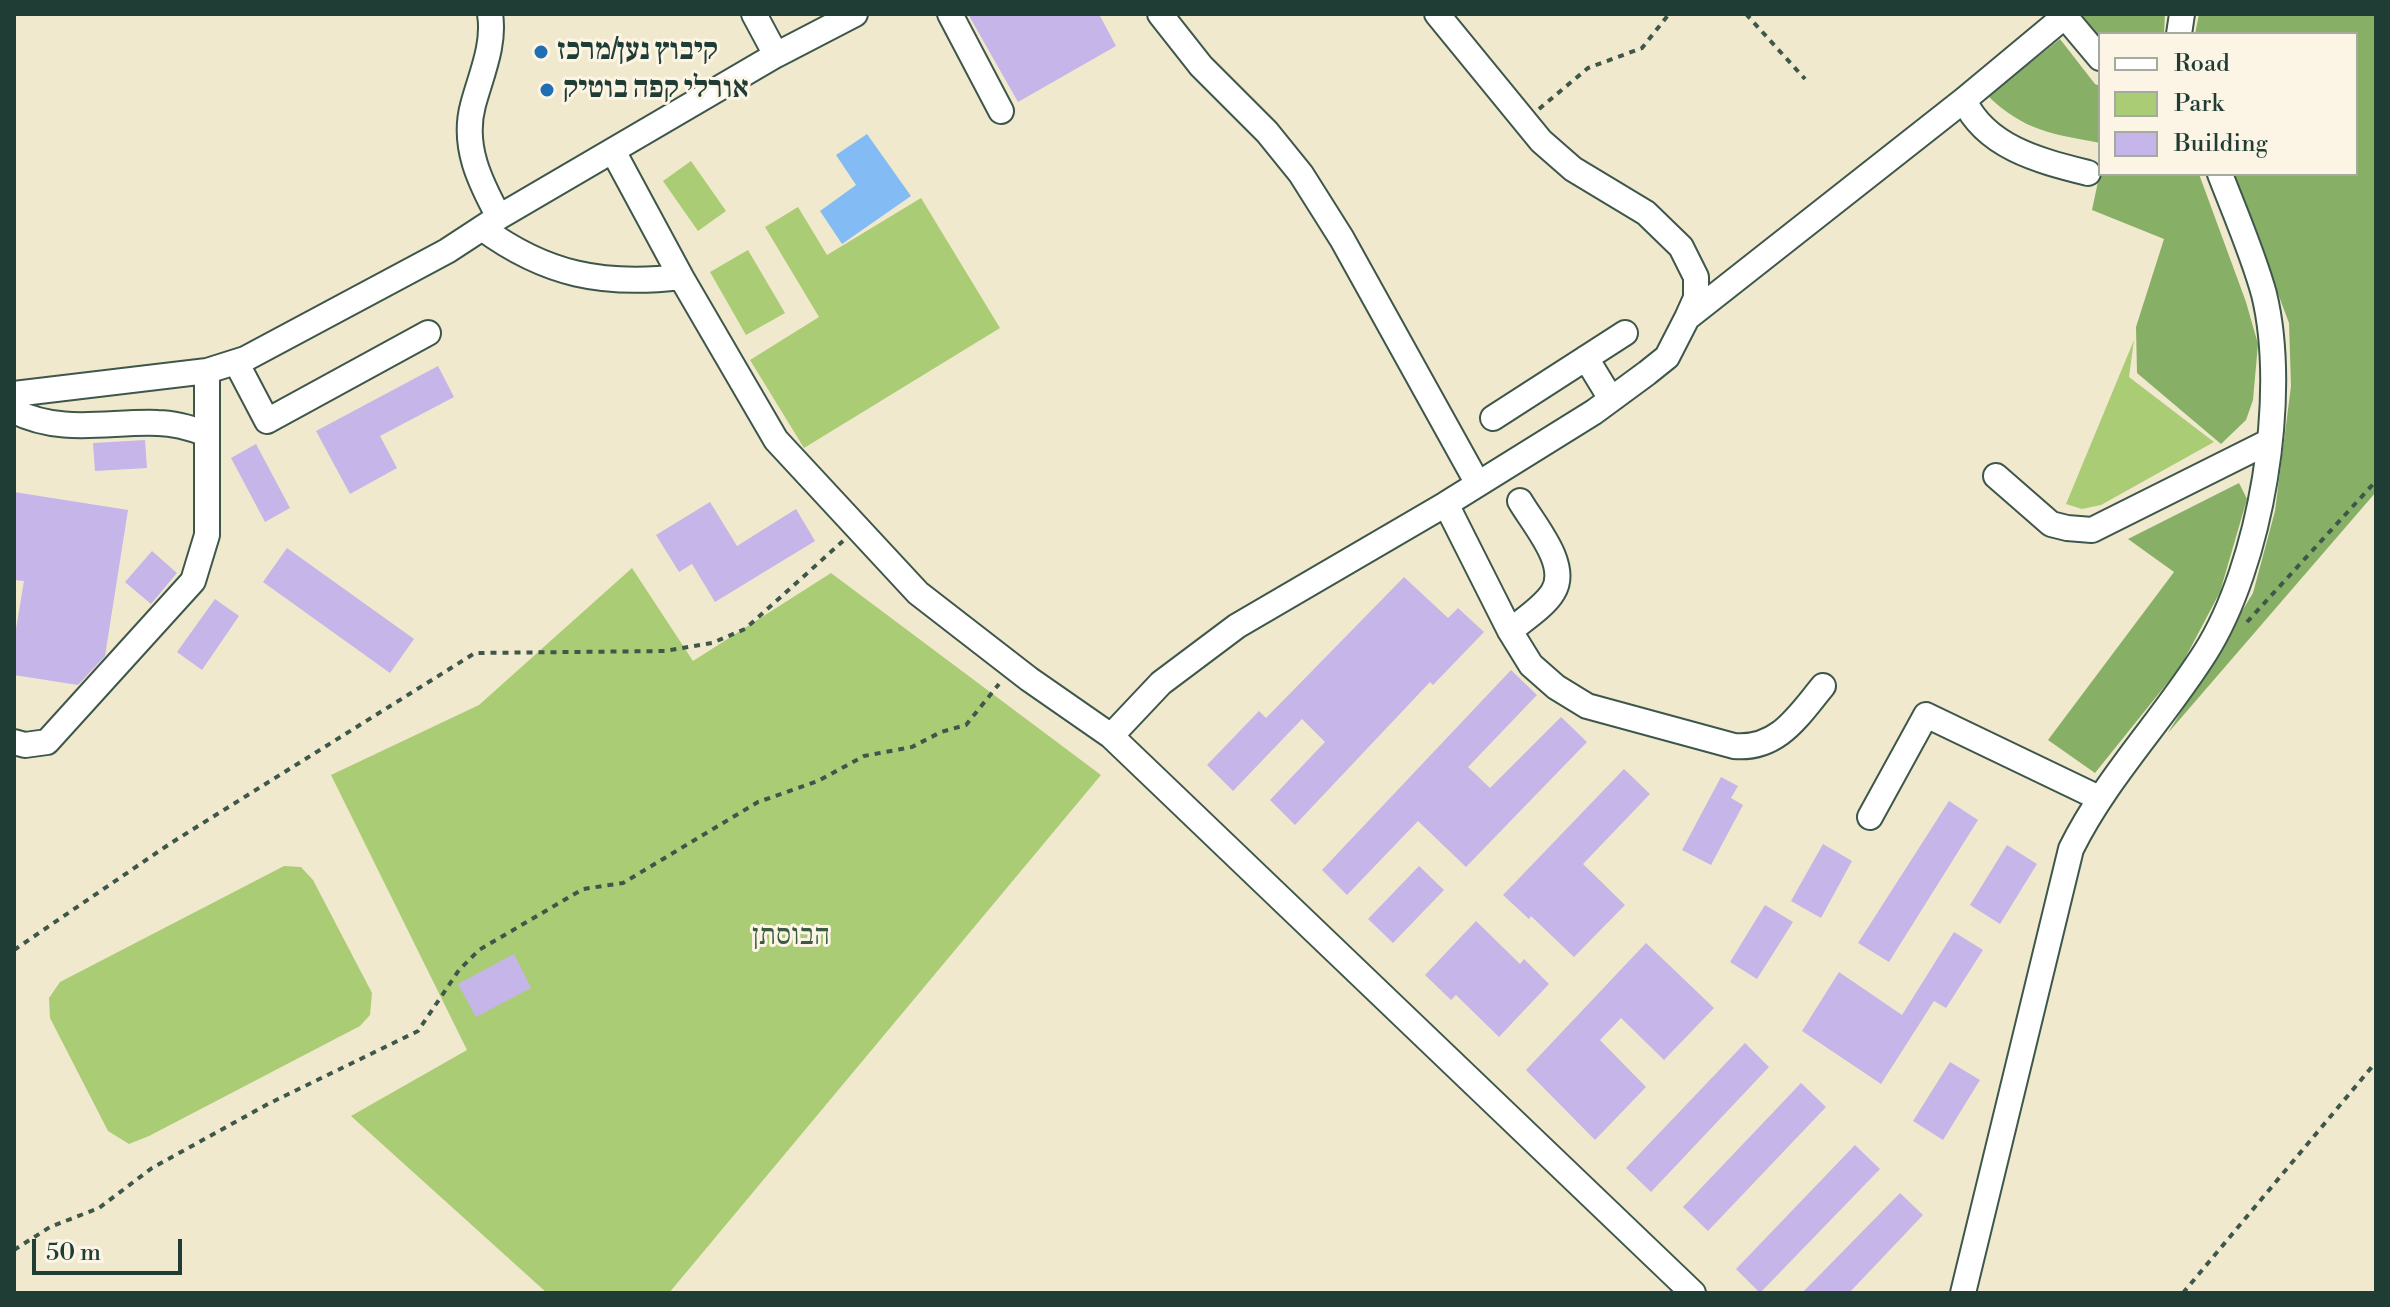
<!DOCTYPE html>
<html>
<head>
<meta charset="utf-8">
<style>
	body { margin:0 }
	#map { position:relative; width:2390px; height:1307px; overflow:hidden; background:#f1e9cd; font-family:"Libre Bodoni",serif }
	canvas { display:block }
	.frame { position:absolute; inset:0; border:16px solid #1f3d34; pointer-events:none }
	.legend { position:absolute; left:2098px; top:32px; width:260px; height:144px; box-sizing:border-box; background:#fcf5e5; border:2px solid #a4ab9e; margin:0; padding:10px 14px; list-style:none; font-size:24px; color:#1f3d34 }
	.legend li { display:flex; align-items:center; gap:16px; height:40px }
	.legend b { width:40px; border:2px solid #a4ab9e }
	.scale { position:absolute; left:32px; top:1239px; width:150px; height:36px; box-sizing:border-box; border:4px solid #1f3d34; border-top:0; padding-left:10px; font-size:24px; line-height:28px; white-space:nowrap; color:#1f3d34; -webkit-text-stroke:6px #fcf5e5; paint-order:stroke }
</style>
</head>
<body>
<div id="map">
<canvas width="2390" height="1307"></canvas>
<div class="frame"></div>
<ul class="legend">
<li><b style="height:10px;background:#fff"></b>Road</li>
<li><b style="height:22px;background:#aacc75"></b>Park</li>
<li><b style="height:22px;background:#c6b5e8"></b>Building</li>
</ul>
<div class="scale">50 m</div>
</div>
<script>
const g = document.querySelector('canvas').getContext('2d');
g.lineJoin = 'round';
function paint(path, color) {
  g.fillStyle = color;
  g.fill(path, 'evenodd');
}
function strokePath(path, color, width, dash) {
  g.strokeStyle = color;
  g.lineWidth = width;
  g.lineCap = dash ? 'butt' : 'round';
  g.setLineDash(dash || []);
  g.stroke(path);
}
function label(font, color, halo, rows, align = 'center') {
  g.font = font + ' "Libre Bodoni","Frank Ruhl Libre",serif';
  g.lineWidth = 6;
  g.setLineDash([]);
  g.textBaseline = 'middle';
  g.strokeStyle = halo;
  g.fillStyle = color;
  for (const [text, x, y, turn = 0] of rows) {
    g.save();
    g.translate(x, y);
    g.rotate((+turn || 0) * Math.PI / 180);
    g.textAlign = isNaN(turn) ? turn : align;
    if (halo) g.strokeText(text, 0, 0);
    g.fillText(text, 0, 0);
    g.restore();
  }
}
paint(new Path2D(`
	M691,161L726,211L698,231L663,181Z
	M921,198L1000,328L804,448L750,360L819,317L765,227L798,207L827,255Z
	M748,250L785,313L746,335L710,272Z
	M2134,340L2129,377L2214,442L2101,505L2082,509L2066,504Z
	M632,568L693,661L831,573L1101,775L669,1293H547L351,1116L467,1050L331,775L479,705Z
	M284,866L301,867L313,880L372,993L370,1015L360,1026L149,1136L129,1144L108,1131L50,1018L49,998L60,982Z`), '#aacc75');
paint(new Path2D(`
	M2080,14H2165L2164,34H2100V38Z
	M2199,14H2376V492L2168,733L2253,593L2275,511L2291,386L2289,323L2233,174H2356V34H2195Z
	M2060,39L2095,84L2100,86V143C2053,134 2024,131 1988,96Z
	M2100,172L2199,174L2246,302L2258,344L2253,400L2246,420L2221,444L2137,373L2136,327L2164,239L2092,210Z
	M2239,483L2247,499L2220,592L2181,666L2095,773L2048,740L2174,572L2128,539Z`), '#87b066');
paint(new Path2D(`
	M867,134L911,196L842,244L820,211L856,185L836,155Z`), '#83bcf4');
paint(new Path2D(`
	M968,14H1099L1116,46L1018,102Z
	M438,366L454,397L380,436L397,468L350,494L316,431Z
	M145,440L147,468L95,471L93,443Z
	M256,444L290,508L265,522L231,458Z
	M14,492L128,510L105,656L78,685L14,675V641L24,581L14,580Z
	M710,502L737,546L796,509L815,541L715,602L692,564L679,572L656,535Z
	M287,548L414,639L390,673L263,582Z
	M152,551L177,573L151,604L125,582Z
	M1404,577L1448,618L1458,608L1484,632L1433,685L1430,682L1295,825L1270,800L1325,742L1302,719L1233,791L1207,765L1259,711L1266,718Z
	M215,599L239,616L202,670L177,652Z
	M1511,670L1537,695L1468,767L1490,788L1561,717L1587,742L1466,867L1418,821L1347,895L1322,870Z
	M1624,769L1650,794L1583,864L1625,905L1574,957L1531,916L1529,919L1503,895Z
	M1721,777L1738,786L1731,798L1743,805L1711,865L1682,850Z
	M1949,801L1978,820L1889,962L1858,943Z
	M1823,844L1852,861L1821,918L1791,901Z
	M2007,845L2037,864L2000,924L1970,905Z
	M1419,866L1444,890L1393,943L1368,919Z
	M1765,905L1793,922L1757,979L1730,962Z
	M1476,921L1520,964L1524,959L1549,984L1499,1037L1456,995L1451,1000L1425,975Z
	M1954,932L1983,950L1946,1008L1934,1001L1881,1084L1802,1031L1839,972L1902,1015Z
	M1646,943L1714,1008L1664,1060L1621,1018L1600,1040L1646,1087L1595,1140L1526,1070Z
	M514,954L531,988L476,1017L458,984Z
	M1745,1043L1769,1067L1651,1192L1626,1168Z
	M1950,1062L1980,1080L1943,1140L1913,1121Z
	M1801,1083L1826,1107L1708,1231L1683,1207Z
	M1855,1145L1880,1169L1760,1293L1736,1269Z
	M1900,1193L1923,1215L1849,1293H1802Z`), '#c6b5e8');
const minor = new Path2D(`
	M490,14C495,45 481,75 473,105C462,146 480,182 499,217
	M754,14L776,55
	M950,14L1001,111
	M1160,14L1201,66L1267,132L1301,174L1342,239L1478,484
	M2063,14L2100,58
	M2065,16L1964,100C1986,148 2041,161 2088,173
	M2179,34L2182,14
	M613,151L681,277L776,440L918,593L1029,679L1111,736L1693,1293
	M482,228C546,275 603,286 681,277
	M1687,318L1964,100
	M1586,358L1611,399
	M236,362L267,421L428,333
	M14,394L207,371L245,359L447,251L499,217L776,55L855,14
	M14,411C62,435 109,421 158,423C175,423 191,428 207,434
	M1493,418L1625,333
	M1996,476L2051,524L2067,528L2092,530L2268,442
	M1446,504L1510,631L1531,665L1556,687L1587,706L1734,746C1778,750 1798,716 1823,686
	M1510,631C1523,620 1544,607 1553,592C1570,565 1534,525 1520,501
	M1111,736L1161,683L1237,626L1446,504L1594,412L1647,373L1667,357L1687,318L1696,298V277L1681,247L1646,213L1573,169L1541,141L1437,14
	M14,742L25,745L47,742L193,581L207,535V371
	M1870,817L1926,715L2099,798
	M1963,1293L2071,849C2106,778 2162,721 2205,653C2261,565 2289,396 2264,294C2253,254 2235,213 2220,174`);
strokePath(minor, '#3e574b', 28);
strokePath(new Path2D(`
	M1746,14L1805,79
	M1539,109L1588,68L1642,48L1669,14
	M2247,622L2376,481
	M14,950L171,843L475,653L665,651L712,643L745,629L843,541
	M14,1250L50,1227L99,1208L152,1168L268,1104L418,1031L459,970L479,950L583,889L623,883L758,802L818,781L864,756L912,747L941,732L966,725L999,684
	M2183,1293L2376,1062`), '#3e574b', 4, [6, 6]);
strokePath(minor, '#fff', 24);
for (const [x, y, r, color] of [
	[541,52,8,"#1f6fb2"],
	[547,90,8,"#1f6fb2"]
]) {
  const dot = new Path2D();
  dot.arc(x, y, r, 0, 2 * Math.PI);
  g.fillStyle = color;
  g.fill(dot);
  strokePath(dot, '#fcf5e5', 3);
}
label('bold 30px', '#1f3d34', '#fcf5e5', [
	["קיבוץ נען/מרכז",557,52],
	["אורלי קפה בוטיק",563,90]
], 'left');
label('30px', '#3b5a41', '#fcf5e5', [
	["הבוסתן",791,937]
]);
</script>
</body>
</html>
